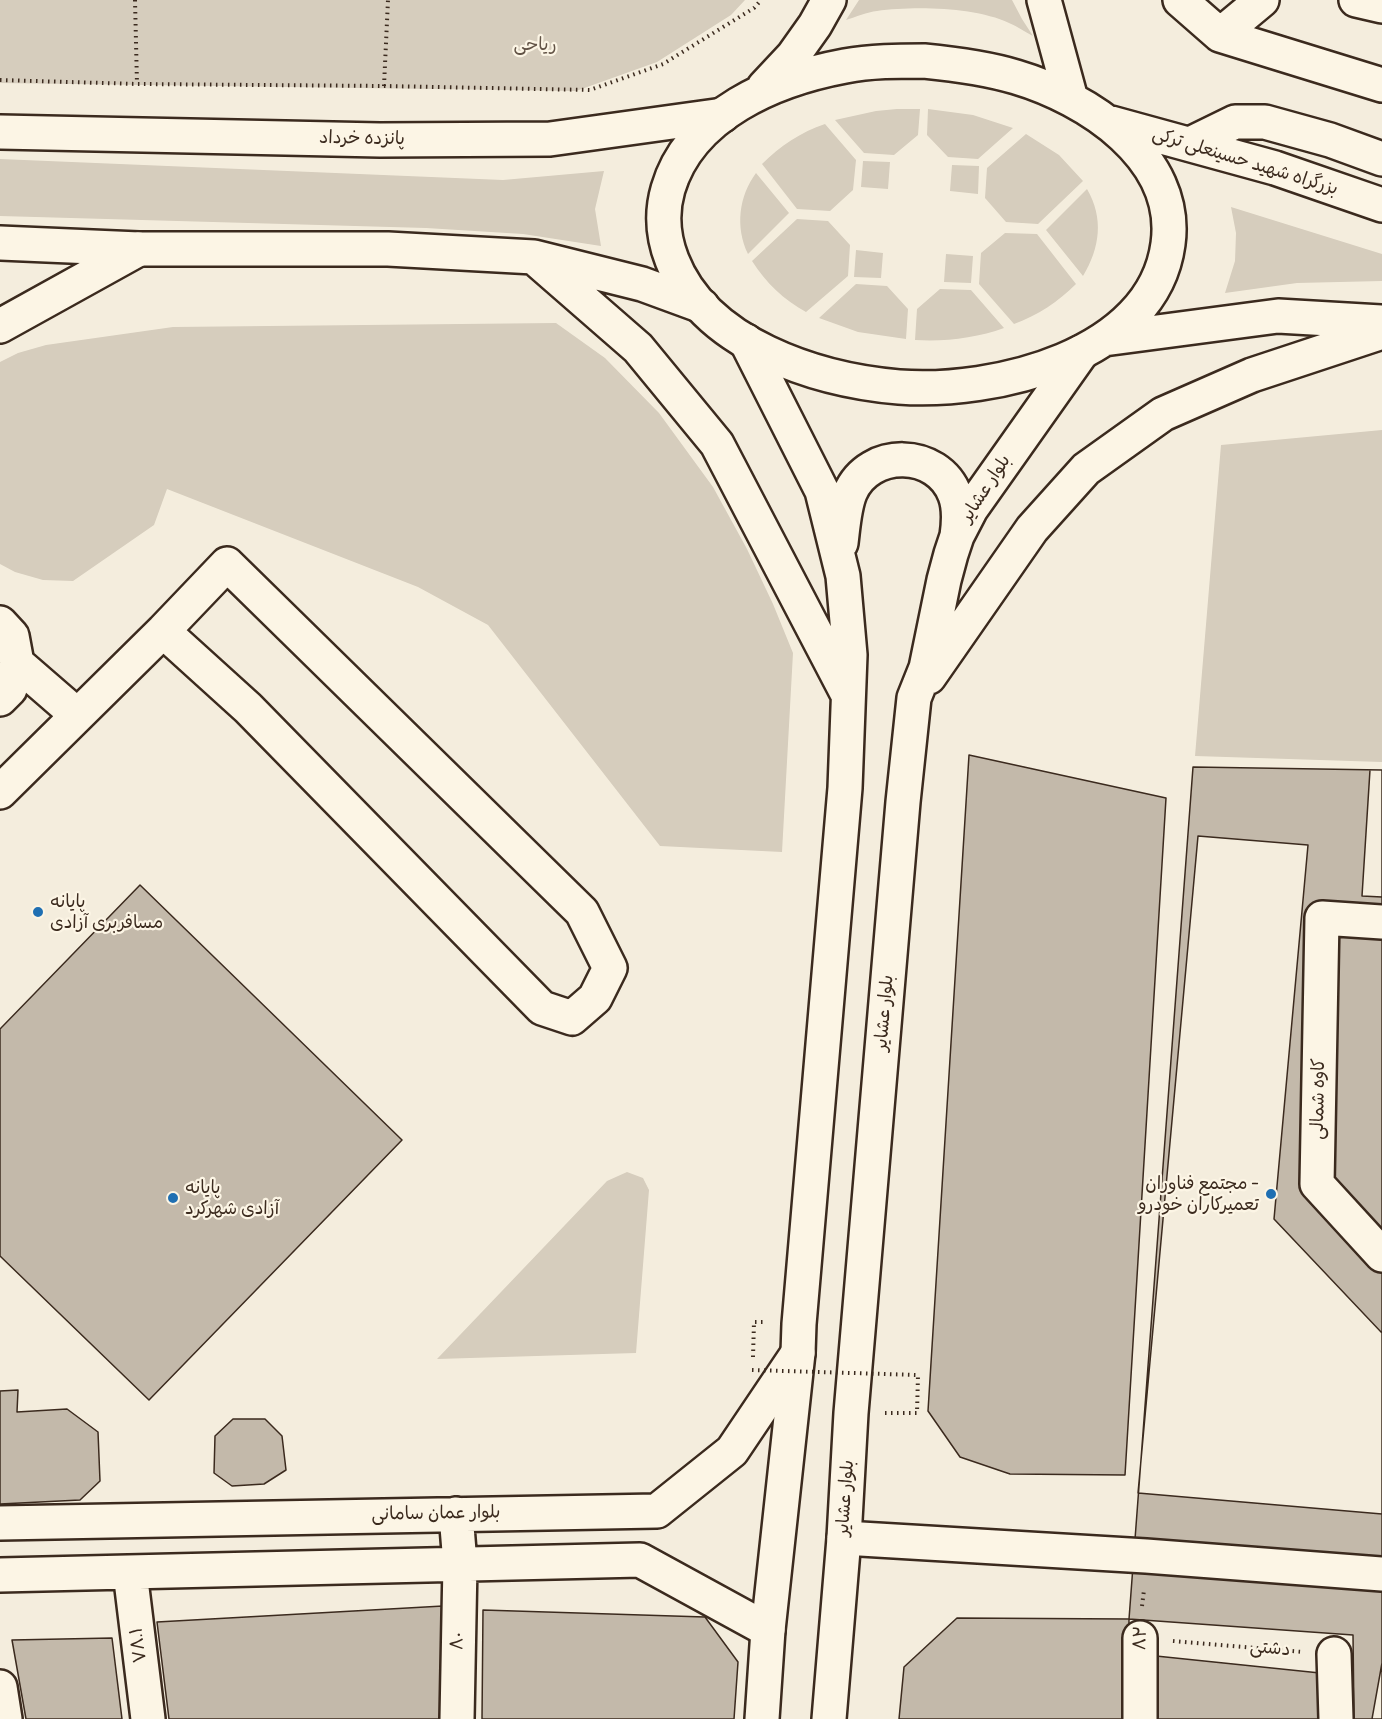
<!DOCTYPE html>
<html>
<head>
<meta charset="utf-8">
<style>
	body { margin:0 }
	canvas { display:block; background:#f4eddd }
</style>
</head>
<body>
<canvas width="1382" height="1719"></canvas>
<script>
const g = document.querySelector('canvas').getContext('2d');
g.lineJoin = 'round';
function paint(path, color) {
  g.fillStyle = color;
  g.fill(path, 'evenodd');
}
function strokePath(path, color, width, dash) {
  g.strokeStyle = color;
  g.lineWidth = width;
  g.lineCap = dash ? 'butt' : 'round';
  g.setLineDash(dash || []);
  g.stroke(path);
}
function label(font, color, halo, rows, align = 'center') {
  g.font = font + ' Pangolin,"Playpen Sans Arabic",sans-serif';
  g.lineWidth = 4.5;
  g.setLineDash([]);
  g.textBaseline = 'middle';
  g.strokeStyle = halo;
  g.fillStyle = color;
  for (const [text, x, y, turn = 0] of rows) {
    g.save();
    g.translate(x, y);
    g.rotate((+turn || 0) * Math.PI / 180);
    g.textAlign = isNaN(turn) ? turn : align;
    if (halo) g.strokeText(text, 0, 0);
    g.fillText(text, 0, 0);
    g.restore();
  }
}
paint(new Path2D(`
	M0,0H745L731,15L657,62L576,91L0,83Z
	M859,0H1012L1022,19L1033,36C1025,32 1017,26 1009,23C975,7 914,6 877,11C867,12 856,17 846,20Z
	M897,109H920L918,135L894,155L864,153L835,120L876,111Z
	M928,109L973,115L1013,128L978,159L948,157L927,135Z
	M825,124L856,160L853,190L830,211L797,209L762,164C780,146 801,132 825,124Z
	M1026,134L1059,155L1083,181L1038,224L1006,222L985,198L987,168Z
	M0,159L503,180L604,171L595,209L601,246L523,234L426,228L0,216Z
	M863,161L890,162L888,189L861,187Z
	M952,165L979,166L978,194L950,191Z
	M756,173L789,213L748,254C735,227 739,196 756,173Z
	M1087,189C1104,218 1100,248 1083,276L1046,230Z
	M1231,207L1382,254V281L1297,283L1225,293L1235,261L1236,233Z
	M797,219L828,221L850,245L848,276L806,312C784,300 766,283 752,261Z
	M1005,233L1037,234L1076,284C1058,302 1038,315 1014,324L979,284L981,253Z
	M856,250L883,253L881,278L854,277Z
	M946,254L973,256L971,283L944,282Z
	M856,284L887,286L908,309L906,339L858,332L819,318Z
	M940,289L971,290L1004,328C977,338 944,342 915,340L917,309Z
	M556,323L605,358L659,413L713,487L747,549L773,604L793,653L782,852L660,846L488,625L418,587L167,489L154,525L73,581L43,580L15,572L0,564V362L18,353L46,345L173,327Z
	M1382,430V762L1195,756L1221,445Z
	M627,1172L643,1178L649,1190L636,1353L437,1359L607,1181Z`), '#d6cdbd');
const building = new Path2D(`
	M969,755L1166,798L1125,1475L1010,1474L960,1457L928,1411Z
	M1193,767L1382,770V1719H1354L1353,1635L1129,1619Z
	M1370,770H1382V897L1362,896Z
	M1198,836L1308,845L1274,1219L1382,1333V1514L1138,1493Z
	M140,885L402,1140L149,1400L0,1256V1029Z
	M18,1390L17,1412L67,1409L98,1432L100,1481L80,1500L0,1504V1391Z
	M233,1419H265L282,1436L286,1470L264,1484L232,1486L214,1473L215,1436Z
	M443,1606L441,1719H169L157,1622Z
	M483,1610L705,1617L738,1662L734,1719H482Z
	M957,1618L1129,1619L1128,1719H899L904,1667Z
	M112,1638L122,1719H26L12,1640Z
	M1156,1656L1320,1673L1325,1719H1156Z
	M1382,1663V1719H1372Z`);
paint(building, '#c3b9aa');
strokePath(building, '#3b2a1e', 1.5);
const minor = new Path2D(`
	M1180,0L1220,35L1382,85
	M1356,0L1382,6
	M1220,35L1262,0
	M1190,144L1235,122H1265L1330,140L1382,159
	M0,326L139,249
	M0,623L12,636L17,663L77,715
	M0,699L10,689L17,663
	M0,792L163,631L227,564L582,912L610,968L595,998L572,1018L542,1008L248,708L163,631
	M1382,922L1322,918L1317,1184L1382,1255
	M456,1514L460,1564L457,1719
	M0,1523L657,1511L732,1451L798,1353
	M844,1538L1146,1556L1382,1574
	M130,1572L148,1719
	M0,1575L640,1560L768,1630
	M1334,1654L1336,1719
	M0,1687L5,1719
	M1140,1719V1638`);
const major = new Path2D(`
	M0,132L380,140L550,139L723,115
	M0,243L139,249H388L534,257L642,284L702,306
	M537,260L638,348L717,444L846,691
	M746,341L822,491L843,576L850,655L845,788L799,1324L798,1353L768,1630L762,1719
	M841,543C843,527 844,508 850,493C869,448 938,449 955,495C960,508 959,522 957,536
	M929,677L1032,529L1086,469L1163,414L1252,375L1382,332
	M829,1719L844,1538L851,1413L903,802L914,698L926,668L944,580L951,554L957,536L971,509L1082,352`);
const highway = new Path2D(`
	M1044,0L1071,99
	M924,61C955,64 986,68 1016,77C1087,98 1180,157 1168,244C1153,357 993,394 899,387C817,380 705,345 672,260C663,237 661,213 668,189C690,114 775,79 845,66C871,61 898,61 924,61Z
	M764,87L793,56L815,25L829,0
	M1111,123L1275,168L1382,205
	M1104,339L1278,316L1382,322`);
strokePath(minor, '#3b2a1e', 38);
strokePath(major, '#3b2a1e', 38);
strokePath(highway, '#3b2a1e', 38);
strokePath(new Path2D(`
	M135,0L137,84
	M0,80L137,84L384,86L590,90L663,64L754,8L761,0
	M384,86L388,0
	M753,1357L754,1322H765
	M885,1413H917L918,1375
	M1142,1606L1144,1590
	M1173,1641L1303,1652`), '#3b2a1e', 4, [1.5, 4.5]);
strokePath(minor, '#fcf5e5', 33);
strokePath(major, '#fcf5e5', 33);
strokePath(highway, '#fcf5e5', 33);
strokePath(new Path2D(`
	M752,1370L918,1375`), '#3b2a1e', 4, [1.5, 4.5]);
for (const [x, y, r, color] of [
	[38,912,6,"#1f6fb2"],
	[1271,1194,6,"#1f6fb2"],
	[173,1198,6,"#1f6fb2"]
]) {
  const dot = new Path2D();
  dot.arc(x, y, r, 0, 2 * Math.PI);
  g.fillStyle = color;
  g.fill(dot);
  strokePath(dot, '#fcf5e5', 2);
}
label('18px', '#625346', '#fcf5e5', [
	["ریاحی",535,45]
]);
label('18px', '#3b2a1e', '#fcf5e5', [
	["پانزده خرداد",362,139,1],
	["بزرگراه شهید حسینعلی ترکی",1245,162,17],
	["بلوار عشایر",986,489,-57],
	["بلوار عشایر",885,1013,-85],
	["کاوه شمالی",1319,1099,-89],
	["بلوار عشایر",846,1498,-86],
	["بلوار عمان سامانی",436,1514,-1],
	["۸۲",1141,1638,-88],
	["۸۰",458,1641,-89],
	["۷۸.۱",139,1645,-97],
	["دشتی",1270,1649,5]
]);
label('18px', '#3b2a1e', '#fcf5e5', [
	["پایانه",50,902],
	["مسافربری آزادی",50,923],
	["مجتمع فناوران -",1259,1184,"right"],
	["تعمیرکاران خودرو",1259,1205,"right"],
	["پایانه",185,1188],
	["آزادی شهرکرد",185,1209]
], 'left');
</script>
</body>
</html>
